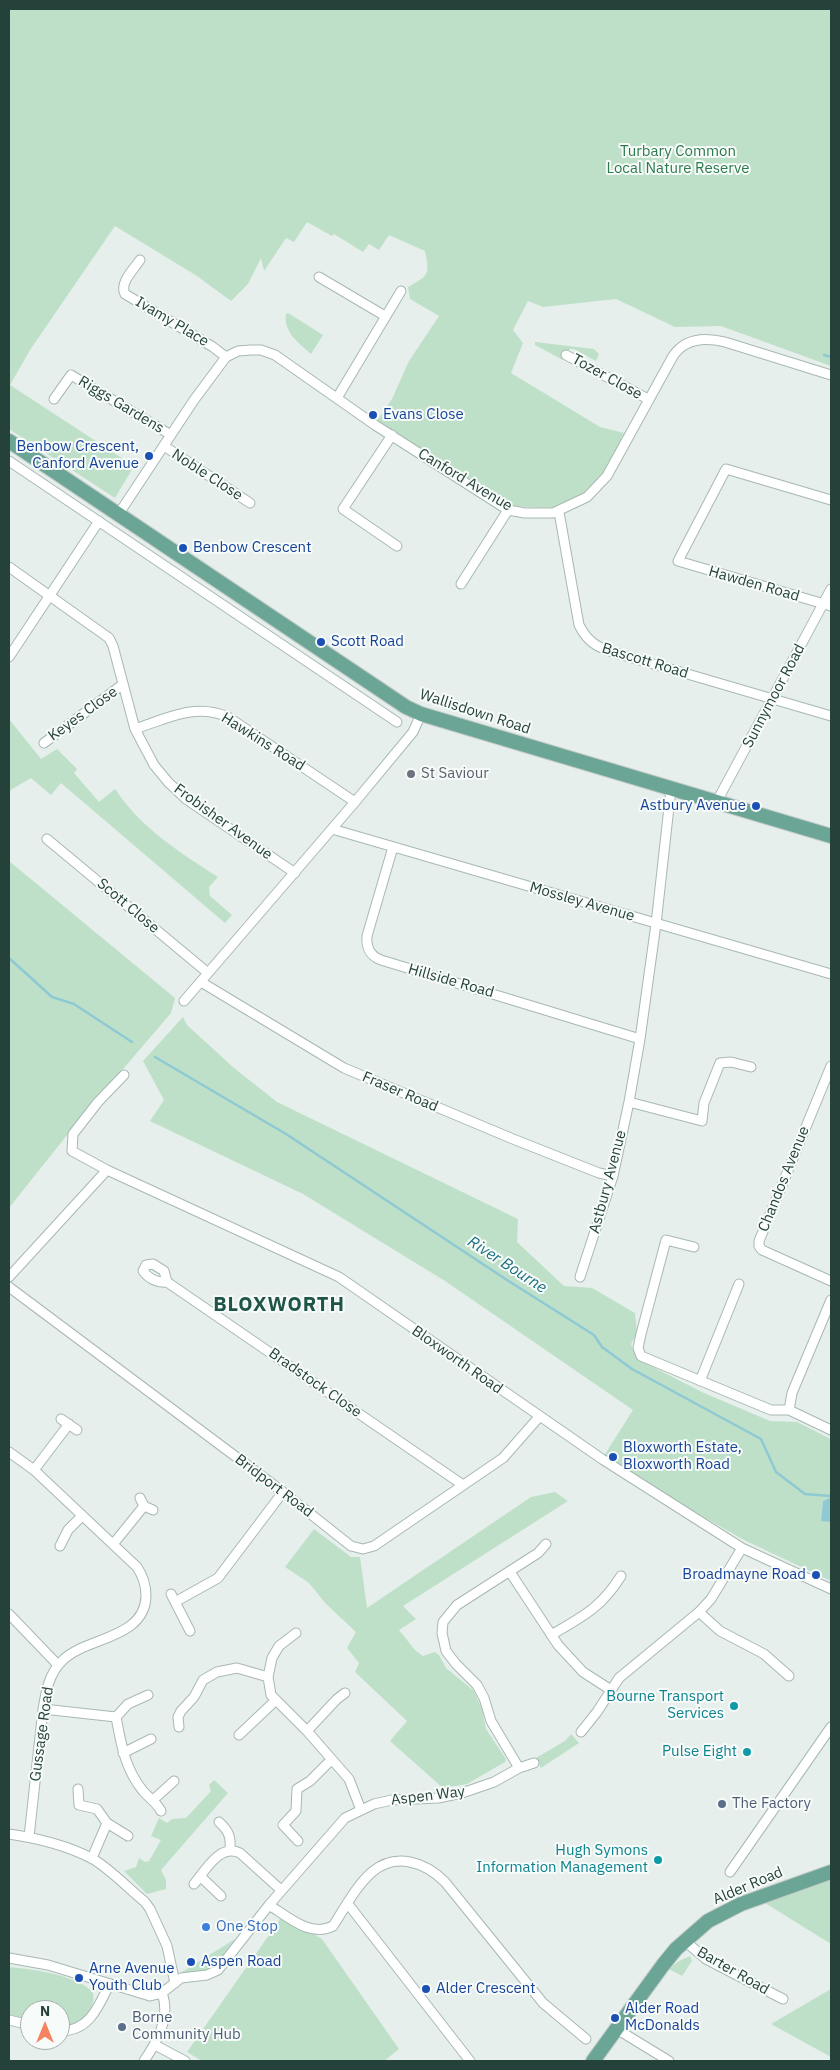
<!DOCTYPE html>
<html>
<head>
<meta charset="utf-8">
<style>
	body { margin:0 }
	#map { position:relative; width:840px; height:2070px; overflow:hidden; background:#e6efeb; font-family:"IBM Plex Sans",sans-serif }
	canvas { display:block }
	.frame { position:absolute; inset:0; border:10px solid #24423a; pointer-events:none }
	.north { position:absolute; left:20px; top:2000px; width:50px; height:50px; box-sizing:border-box; background:#f7fbf9; border:1px solid #a3b1ad; border-radius:50%; rotate:0deg; font-size:14px; font-weight:700; line-height:20px; text-align:center; color:#24423a }
	.north::after { content:''; display:block; margin:auto; width:18px; height:22px; background:#f4845f; clip-path:polygon(50% 0,100% 100%,50% 72%,0 100%) }
</style>
</head>
<body>
<div id="map">
<canvas width="840" height="2070"></canvas>
<div class="frame"></div>
<div class="north">N</div>
</div>
<script>
const g = document.querySelector('canvas').getContext('2d');
g.lineJoin = 'round';
function paint(path, color) {
  g.fillStyle = color;
  g.fill(path, 'evenodd');
}
function strokePath(path, color, width, dash) {
  g.strokeStyle = color;
  g.lineWidth = width;
  g.lineCap = dash ? 'butt' : 'round';
  g.setLineDash(dash || []);
  g.stroke(path);
}
function label(font, color, halo, rows, align = 'center') {
  g.font = font + ' "IBM Plex Sans",sans-serif';
  g.lineWidth = 4;
  g.setLineDash([]);
  g.textBaseline = 'middle';
  g.strokeStyle = halo;
  g.fillStyle = color;
  for (const [text, x, y, turn = 0] of rows) {
    g.save();
    g.translate(x, y);
    g.rotate((+turn || 0) * Math.PI / 180);
    g.textAlign = isNaN(turn) ? turn : align;
    if (halo) g.strokeText(text, 0, 0);
    g.fillText(text, 0, 0);
    g.restore();
  }
}
paint(new Path2D(`
	M9,9H831V366L721,326L675,327L616,299L543,307L528,301L513,330L523,343L511,373L600,427L624,433L604,474L584,495L558,507L543,508L512,506L377,421L392,399L409,361L439,316L410,299L408,287C429,275 430,275 425,251L389,235L379,250L369,244L363,252L334,234L332,236L307,222L294,242L286,238L264,271L261,258L248,284L231,301L197,276L115,226L30,350L10,385L134,466L115,498L9,429Z
	M288,313L323,335L311,354C299,343 283,332 286,314Z
	M535,342L594,349L599,354L596,361L574,349H570L563,360L535,345Z
	M9,719L41,759L57,749L77,769L74,773L99,802L115,789C142,829 178,851 218,877L209,887L210,896L232,915L225,923L61,783L51,795L31,778L9,791Z
	M9,861L175,998L171,1013L71,1130L9,1208Z
	M183,1017L187,1025L234,1068L277,1102L518,1219L517,1242L564,1286L592,1288L635,1313L637,1333L631,1344L633,1350L641,1361L704,1393L770,1421L797,1422L831,1439V1497L823,1501L821,1520L831,1522V1581L744,1540L602,1459L633,1410L445,1281L303,1194L150,1121L164,1100L143,1061Z
	M555,1492L568,1501L403,1606L416,1619L399,1630L415,1650L423,1656L435,1652L439,1655L446,1668L474,1691L482,1709L486,1729L506,1759L505,1762L467,1784L443,1788L390,1741L407,1721L355,1672L359,1663L347,1648L356,1632L326,1604L309,1583L285,1567L314,1529L351,1557H360L367,1608L531,1497Z
	M571,1734L579,1743L541,1768L536,1758L565,1741Z
	M214,1780L228,1793L161,1870L166,1880V1889L147,1894L124,1871L136,1867L139,1858L145,1862L149,1861L161,1840L151,1836L159,1818L167,1823L172,1819L186,1818L211,1791L209,1785Z
	M831,1878V1944L765,1903L829,1879Z
	M283,1915L322,1939L399,2049L384,2061H202L187,2052Z
	M235,1939L212,1969L186,1974L182,1972Z
	M690,1956L692,1961L682,1976L669,1969L679,1961Z
	M9,1967C30,1969 80,1975 93,1993C96,2012 78,2026 60,2026V2010H30V2019L9,2015Z
	M831,1989V2057L771,2024Z`), '#bfe0c8');
paint(new Path2D(`
	M831,1497V1522L821,1521L823,1501Z`), '#8ec9d4');
strokePath(new Path2D(`
	M824,355L831,357
	M9,958L52,997L74,1004L132,1042
	M155,1057L286,1134L507,1280L594,1335L602,1347L632,1369L761,1439L776,1472L805,1494L831,1496`), '#8ec9d4', 2.5);
const minor = new Path2D(`
	M140,260C134,269 119,283 125,294L213,347L226,357
	M319,277L385,316
	M566,355L648,399
	M337,398L401,291
	M54,399L71,375L171,435
	M392,435L343,509L397,546
	M164,446L250,503
	M9,461L397,722
	M831,500L726,469L678,561L831,606
	M559,512L579,625C590,647 603,649 626,656L831,716
	M118,515L194,400L226,357L238,351L251,350H261L275,355L375,425L508,510L525,513H553L587,497L607,476L673,356C685,338 705,337 725,342L831,375
	M9,567L109,638L113,646L135,729L154,765L168,782L186,799L295,873
	M461,584L508,510
	M9,657L99,521
	M135,729C168,718 194,703 228,717L355,802
	M44,743L122,685
	M716,803L831,589
	M332,829L831,974
	M47,839L208,973
	M393,847L367,936C366,947 370,956 381,960L640,1039
	M201,982L344,1068L513,1139L599,1173L613,1176
	M184,1001L355,802L413,732L421,714
	M831,1066L759,1241V1246L762,1250L831,1281
	M124,1075L98,1102L73,1134L72,1151L107,1170L339,1277L602,1459L742,1548L831,1589
	M629,1102L702,1121L704,1103L720,1063L731,1062L751,1067
	M694,1247L666,1240L641,1334L638,1348L641,1356L771,1410H789L831,1430
	M9,1277L107,1170
	M580,1277L613,1176L629,1102L640,1039L656,924L671,789
	M167,1282L164,1271L153,1264L146,1265L143,1271C149,1279 158,1283 167,1282L463,1485
	M9,1287L283,1492L351,1546L363,1549L374,1546L503,1458L539,1417
	M700,1381L739,1284
	M789,1410L792,1393L831,1300
	M61,1419L77,1430
	M9,1452L34,1470L137,1567C143,1576 146,1586 146,1596C145,1639 86,1637 63,1660C49,1673 46,1691 43,1709L29,1837
	M34,1470L69,1424
	M140,1498L144,1506L153,1510
	M114,1543L144,1506
	M60,1546L68,1530L82,1516
	M510,1572L558,1645L583,1672L611,1690
	M171,1594L190,1631
	M175,1602L218,1578L283,1492
	M699,1612L720,1631L764,1654L789,1676
	M9,1614L58,1665
	M296,1633L279,1646L272,1658L268,1677L271,1695L307,1731L349,1779L361,1810
	M551,1635C582,1617 601,1608 621,1576
	M43,1709L116,1717C121,1744 125,1769 143,1791C149,1798 156,1802 161,1811
	M116,1717L128,1704L148,1695
	M179,1727L178,1717L181,1711L194,1697L203,1680L217,1672L237,1668L268,1677
	M307,1731L337,1699L345,1693
	M581,1732L597,1712L619,1678L699,1612L711,1599L742,1548
	M239,1735L275,1701
	M123,1753L151,1739
	M519,1768L491,1721L484,1698L477,1685L456,1664L446,1651L442,1633L443,1622L457,1605L538,1553L546,1544
	M78,1789L79,1805L97,1809L107,1823
	M153,1800L174,1781
	M219,1822C229,1831 231,1837 230,1850
	M9,1834C36,1838 66,1845 91,1858C107,1866 129,1889 145,1902L150,1909L167,1946L175,1983
	M298,1841L283,1825L296,1811L297,1789L310,1781L331,1760
	M92,1858L107,1823L128,1836
	M730,1872L831,1727
	M200,1876L221,1896
	M194,1884C205,1871 220,1843 240,1853L281,1890
	M348,1904L470,2061
	M269,1905L345,1818L374,1804L392,1800L438,1798L462,1793L494,1782L519,1768L534,1763
	M685,1941L706,1959L783,1999
	M9,1958L48,1965L150,1996L162,1993L181,1978L207,1975L218,1970L269,1905C287,1916 310,1938 333,1926C344,1909 356,1886 372,1872C396,1852 425,1862 445,1882L543,2003L586,2039
	M9,2020L30,2025
	M615,2028L669,2061
	M60,2031C89,2031 98,2008 109,1985
	M155,2045L185,2061
	M144,2061C157,2042 171,2017 162,1993`);
const primary = new Path2D(`
	M9,441L406,707L421,714L831,836
	M593,2061L663,1965L676,1949L708,1921L741,1904L831,1872`);
strokePath(minor, '#a8b8b2', 11);
strokePath(primary, '#c2cac8', 16);
strokePath(minor, '#fff', 9);
strokePath(primary, '#6aa596', 14);
for (const [x, y, r, color] of [
	[373,415,5,"#1a4fb4"],
	[149,456,5,"#1a4fb4"],
	[183,548,5,"#1a4fb4"],
	[321,642,5,"#1a4fb4"],
	[411,774,5,"#6b7280"],
	[756,806,5,"#1a4fb4"],
	[613,1457,5,"#1a4fb4"],
	[816,1575,5,"#1a4fb4"],
	[734,1706,5,"#0f9aa8"],
	[747,1752,5,"#0f9aa8"],
	[722,1804,5,"#5c6f8a"],
	[658,1860,5,"#0f9aa8"],
	[206,1927,5,"#3f7fe0"],
	[191,1962,5,"#1a4fb4"],
	[79,1978,5,"#1a4fb4"],
	[426,1989,5,"#1a4fb4"],
	[615,2018,5,"#1a4fb4"],
	[122,2027,5,"#5c6f8a"]
]) {
  const dot = new Path2D();
  dot.arc(x, y, r, 0, 2 * Math.PI);
  g.fillStyle = color;
  g.fill(dot);
  strokePath(dot, '#f7fbf9', 2);
}
label('15px', '#2d7a4b', '#f7fbf9', [
	["Turbary Common",678,152],
	["Local Nature Reserve",678,169]
]);
label('15px', '#24423a', '#f7fbf9', [
	["Ivamy Place",172,322,31],
	["Tozer Close",607,377,29],
	["Riggs Gardens",121,405,31],
	["Noble Close",207,475,33],
	["Canford Avenue",465,480,31],
	["Hawden Road",754,584,16],
	["Bascott Road",645,661,17],
	["Sunnymoor Road",774,696,-62],
	["Wallisdown Road",475,712,18],
	["Keyes Close",83,714,-36],
	["Hawkins Road",263,742,32],
	["Frobisher Avenue",223,822,36],
	["Mossley Avenue",582,902,16],
	["Scott Close",128,906,40],
	["Hillside Road",451,981,16],
	["Fraser Road",400,1092,23],
	["Chandos Avenue",784,1179,-68],
	["Astbury Avenue",608,1182,-75],
	["Bloxworth Road",457,1360,35],
	["Bradstock Close",315,1383,35],
	["Bridport Road",274,1486,37],
	["Gussage Road",42,1734,-82],
	["Aspen Way",428,1796,-7],
	["Alder Road",748,1886,-23],
	["Barter Road",733,1971,30]
]);
label('15px', '#164399', '#f7fbf9', [
	["Evans Close",383,415],
	["Benbow Crescent,",139,447,"right"],
	["Canford Avenue",139,464,"right"],
	["Benbow Crescent",193,548],
	["Scott Road",331,642],
	["Astbury Avenue",746,806,"right"],
	["Bloxworth Estate,",623,1448],
	["Bloxworth Road",623,1465],
	["Broadmayne Road",806,1575,"right"],
	["Aspen Road",201,1962],
	["Arne Avenue",89,1969],
	["Youth Club",89,1986],
	["Alder Crescent",436,1989],
	["Alder Road",625,2009],
	["McDonalds",625,2026]
], 'left');
label('15px', '#5b616d', '#f7fbf9', [
	["St Saviour",421,774]
], 'left');
label('15px', '#0d838f', '#f7fbf9', [
	["Bourne Transport",724,1697],
	["Services",724,1714],
	["Pulse Eight",737,1752],
	["Hugh Symons",648,1851],
	["Information Management",648,1868]
], 'right');
label('15px', '#4e5e75', '#f7fbf9', [
	["The Factory",732,1804],
	["Borne",132,2018],
	["Community Hub",132,2035]
], 'left');
label('15px', '#366cbe', '#f7fbf9', [
	["One Stop",216,1927]
], 'left');
label('italic 16px', '#1c6f80', '#f7fbf9', [
	["River Bourne",507,1265,33]
]);
g.letterSpacing = '1px';
label('bold 20px', '#1f5548', '#f7fbf9', [
	["BLOXWORTH",279,1305]
]);
g.letterSpacing = '0px';
</script>
</body>
</html>
